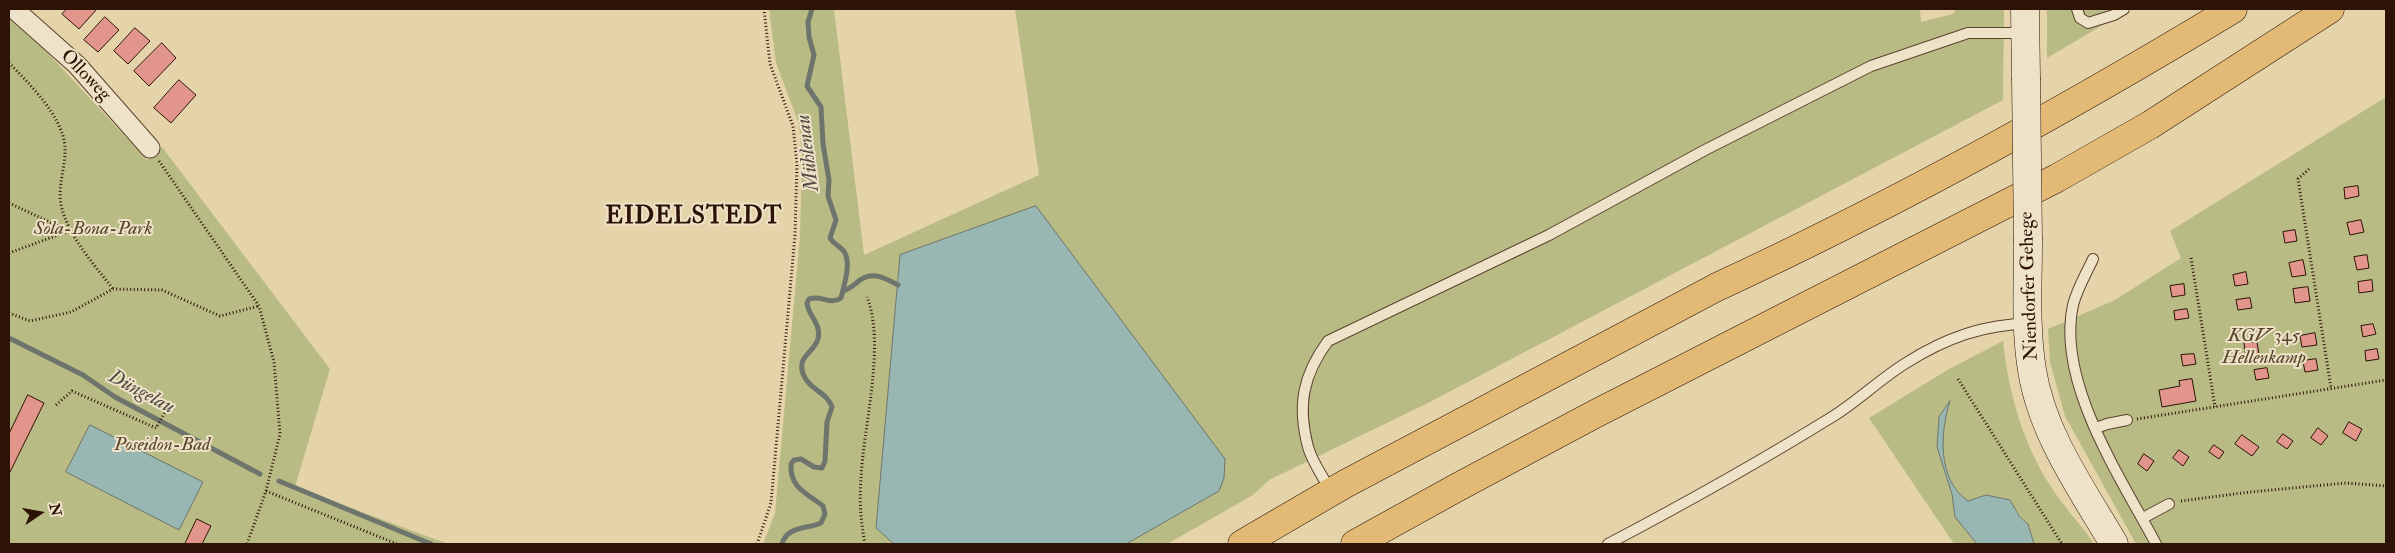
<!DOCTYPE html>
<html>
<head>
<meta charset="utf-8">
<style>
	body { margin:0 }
	#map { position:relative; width:2395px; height:553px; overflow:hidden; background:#e5d3aa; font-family:"IM FELL Double Pica",serif }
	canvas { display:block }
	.frame { position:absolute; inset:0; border:10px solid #2d1305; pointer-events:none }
	.north { position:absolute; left:15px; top:488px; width:50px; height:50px; -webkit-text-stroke:4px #eee2c8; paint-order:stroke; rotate:78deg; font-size:14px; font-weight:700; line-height:20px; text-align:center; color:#2d1305 }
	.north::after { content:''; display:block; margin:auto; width:18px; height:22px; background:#2d1305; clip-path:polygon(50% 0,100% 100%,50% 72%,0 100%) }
</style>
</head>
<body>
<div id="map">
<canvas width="2395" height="553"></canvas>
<div class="frame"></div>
<div class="north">N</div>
</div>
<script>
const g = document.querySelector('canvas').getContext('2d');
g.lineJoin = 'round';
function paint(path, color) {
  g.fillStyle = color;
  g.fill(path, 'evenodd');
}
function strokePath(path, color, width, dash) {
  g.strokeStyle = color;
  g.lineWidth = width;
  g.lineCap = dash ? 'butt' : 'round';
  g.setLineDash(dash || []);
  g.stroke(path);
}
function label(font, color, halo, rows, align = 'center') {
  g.font = font + ' "IM FELL Double Pica",serif';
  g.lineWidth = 4;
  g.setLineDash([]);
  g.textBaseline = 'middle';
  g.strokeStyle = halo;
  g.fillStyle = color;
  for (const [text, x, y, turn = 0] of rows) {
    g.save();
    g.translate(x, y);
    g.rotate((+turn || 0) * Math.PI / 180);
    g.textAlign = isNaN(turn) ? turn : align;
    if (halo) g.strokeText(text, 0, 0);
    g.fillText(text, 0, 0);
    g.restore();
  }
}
paint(new Path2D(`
	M769,9H834L864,255L1039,175L1015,9H1920L1921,22L1953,14L1956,9H2004L2003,100L1428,403L1269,480L1253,495L1167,544H1126L1219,491L900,255L876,528L894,544H763L775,513L800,236L802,158L799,124L776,63Z
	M2047,9H2130L2047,58Z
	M9,11L147,160L162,147L330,369L295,487L448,544H9Z
	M2386,97V544H2136L2065,416L2050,362L2048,329L2115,300L2181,258L2170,231Z
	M2003,341C2009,399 2027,458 2064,505C2074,519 2085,529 2094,544H2034L2028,524L2021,517L2010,500L1986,495L1968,501C1943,484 1941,449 1944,422C1944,415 1948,409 1949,403L1939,417L1937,447L1952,494L1955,517L1977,544H1954L1869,418L1949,369Z`), '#b9bb85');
const water = new Path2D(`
	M1036,206L1225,459L1224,478L1219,491L1126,544H894L876,528L900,255Z
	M1950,401C1940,432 1937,480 1968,501L1986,495L2010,500L2020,517L2028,524L2034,544H1977L1955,517L1952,494L1937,447L1939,417Z
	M90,425L203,482L179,530L66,472Z`);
paint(water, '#98b6b2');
strokePath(water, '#6d756d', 1);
strokePath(new Path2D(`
	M843,291C850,289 854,285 860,280C873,271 885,278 898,285
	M9,338L83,375L115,397L260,474
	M279,481L431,544
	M782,544C787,526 807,529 821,523L825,514L823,506C807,493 790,489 791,464L794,460L801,459L814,467L822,468L825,461L827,422L832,407C827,392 810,390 804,376C795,357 814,353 818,339C822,324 808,316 807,303L809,299C821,294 830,306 841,298C844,285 851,265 845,253C841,246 834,245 830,238L836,220L828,196L829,180L823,144L821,107L807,86L814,55L809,37L808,22L812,9`), '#6d756d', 5);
const building = new Path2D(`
	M67,9H97L79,29L62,14Z
	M105,17L119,30L98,52L84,40Z
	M135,28L150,41L128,64L114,51Z
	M162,43L176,58L149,86L134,71Z
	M179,80L196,95L171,123L154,108Z
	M2358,186L2359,196L2345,199L2344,188Z
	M2361,220L2364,232L2350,235L2347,223Z
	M2295,230L2297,241L2285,243L2283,232Z
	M2367,255L2369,268L2357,270L2354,257Z
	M2303,260L2306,275L2292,277L2289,263Z
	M2246,272L2248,284L2235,286L2233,275Z
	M2372,280L2373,291L2359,293L2358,282Z
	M2184,284L2185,295L2172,297L2170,286Z
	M2308,287L2310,301L2295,303L2293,289Z
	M2250,298L2252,308L2238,310L2236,300Z
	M2187,309L2189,318L2175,320L2174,311Z
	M2373,324L2376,334L2363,337L2361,326Z
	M2315,333L2317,345L2302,347L2300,336Z
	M2257,342L2259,355L2246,357L2244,343Z
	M2377,349L2379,359L2366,361L2365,351Z
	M2194,354L2196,364L2183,366L2181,355Z
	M2316,359L2318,370L2305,372L2303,361Z
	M2267,368L2269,378L2256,380L2254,370Z
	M2192,379L2196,401L2162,407L2159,390L2180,386L2179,381Z
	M28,395L44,403L9,474V434Z
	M2349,422L2362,429L2356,441L2343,433Z
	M2318,428L2328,436L2321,445L2311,438Z
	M2283,434L2293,441L2287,449L2277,442Z
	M2242,435L2259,447L2252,456L2235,444Z
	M2214,445L2224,452L2219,459L2209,452Z
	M2179,450L2189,457L2183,466L2173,458Z
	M2144,454L2154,461L2147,471L2138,464Z
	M197,519L211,526L202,544H185Z`);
paint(building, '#e2968b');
strokePath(building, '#2d1305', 1);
const lane = new Path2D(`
	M2077,9L2080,18L2088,23L2114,15L2124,9
	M2093,259C2086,274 2077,289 2073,305C2056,382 2121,478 2156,544
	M2096,428L2107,424L2127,420
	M1331,492C1324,478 1312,462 1308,447C1297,405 1303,375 1328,341L1549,235L1705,150L1871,66L1968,33H2024
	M2143,518L2169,504
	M1608,544C1684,504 1759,462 1832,417C1858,401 1880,379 1906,363C1942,340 1984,324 2027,324`);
const street = new Path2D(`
	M14,9L77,65L150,148`);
const secondary = new Path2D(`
	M2025,9L2026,78
	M2028,241C2028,283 2025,327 2032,370C2042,434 2082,489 2114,544`);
const highway = new Path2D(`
	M1242,544L1345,484L1717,287C1894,205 2066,110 2233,9
	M1355,544L1458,487L1595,414L2057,178L2150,125L2330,9`);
strokePath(lane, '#5b432e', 12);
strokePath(street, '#5b432e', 21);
strokePath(secondary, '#2d1305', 29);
strokePath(highway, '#2d1305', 29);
strokePath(new Path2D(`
	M9,63C29,83 64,118 65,148C66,168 56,188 62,209C71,240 94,264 113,289
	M159,161L259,306L274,362L280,434L266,491L247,544
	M2309,169L2298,179L2331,388
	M9,203L69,231
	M9,253L69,231
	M2191,258L2215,407
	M9,313L30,321L71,312L113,289L162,290L220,316L259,306
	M1958,379L2062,544
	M56,405L72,391L156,428L170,404
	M2137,419L2386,380
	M266,491L397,544
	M2181,501L2250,492L2346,483L2386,486
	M757,544L771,503L795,235L797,164L793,126L770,64L764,9
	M865,544C861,522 859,502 861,479C863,428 886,345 867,297`), '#2d1305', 3, [1, 2.5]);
strokePath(lane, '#eee2c8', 10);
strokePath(street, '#eee2c8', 19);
strokePath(secondary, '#eee2c8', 28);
strokePath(highway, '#e2ba75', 28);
const secondaryBridge = new Path2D(`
	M2026,78L2028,241`);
strokePath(secondaryBridge, '#2d1305', 29, []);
strokePath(secondaryBridge, '#eee2c8', 28);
label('19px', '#2d1305', '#eee2c8', [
	["Olloweg",85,76,46],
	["Niendorfer Gehege",2030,286,-92]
]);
label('italic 19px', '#57452b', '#eee2c8', [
	["Sola-Bona-Park",93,230],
	["KGV 345",2264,337],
	["Hellenkamp",2264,359],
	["Poseidon-Bad",162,446]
]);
label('italic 20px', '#524c42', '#eee2c8', [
	["Mühlenau",809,153,-97],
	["Düngelau",141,393,28]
]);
g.letterSpacing = '1px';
label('bold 24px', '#2d1305', '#eee2c8', [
	["EIDELSTEDT",694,218]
]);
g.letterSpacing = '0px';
</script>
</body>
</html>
